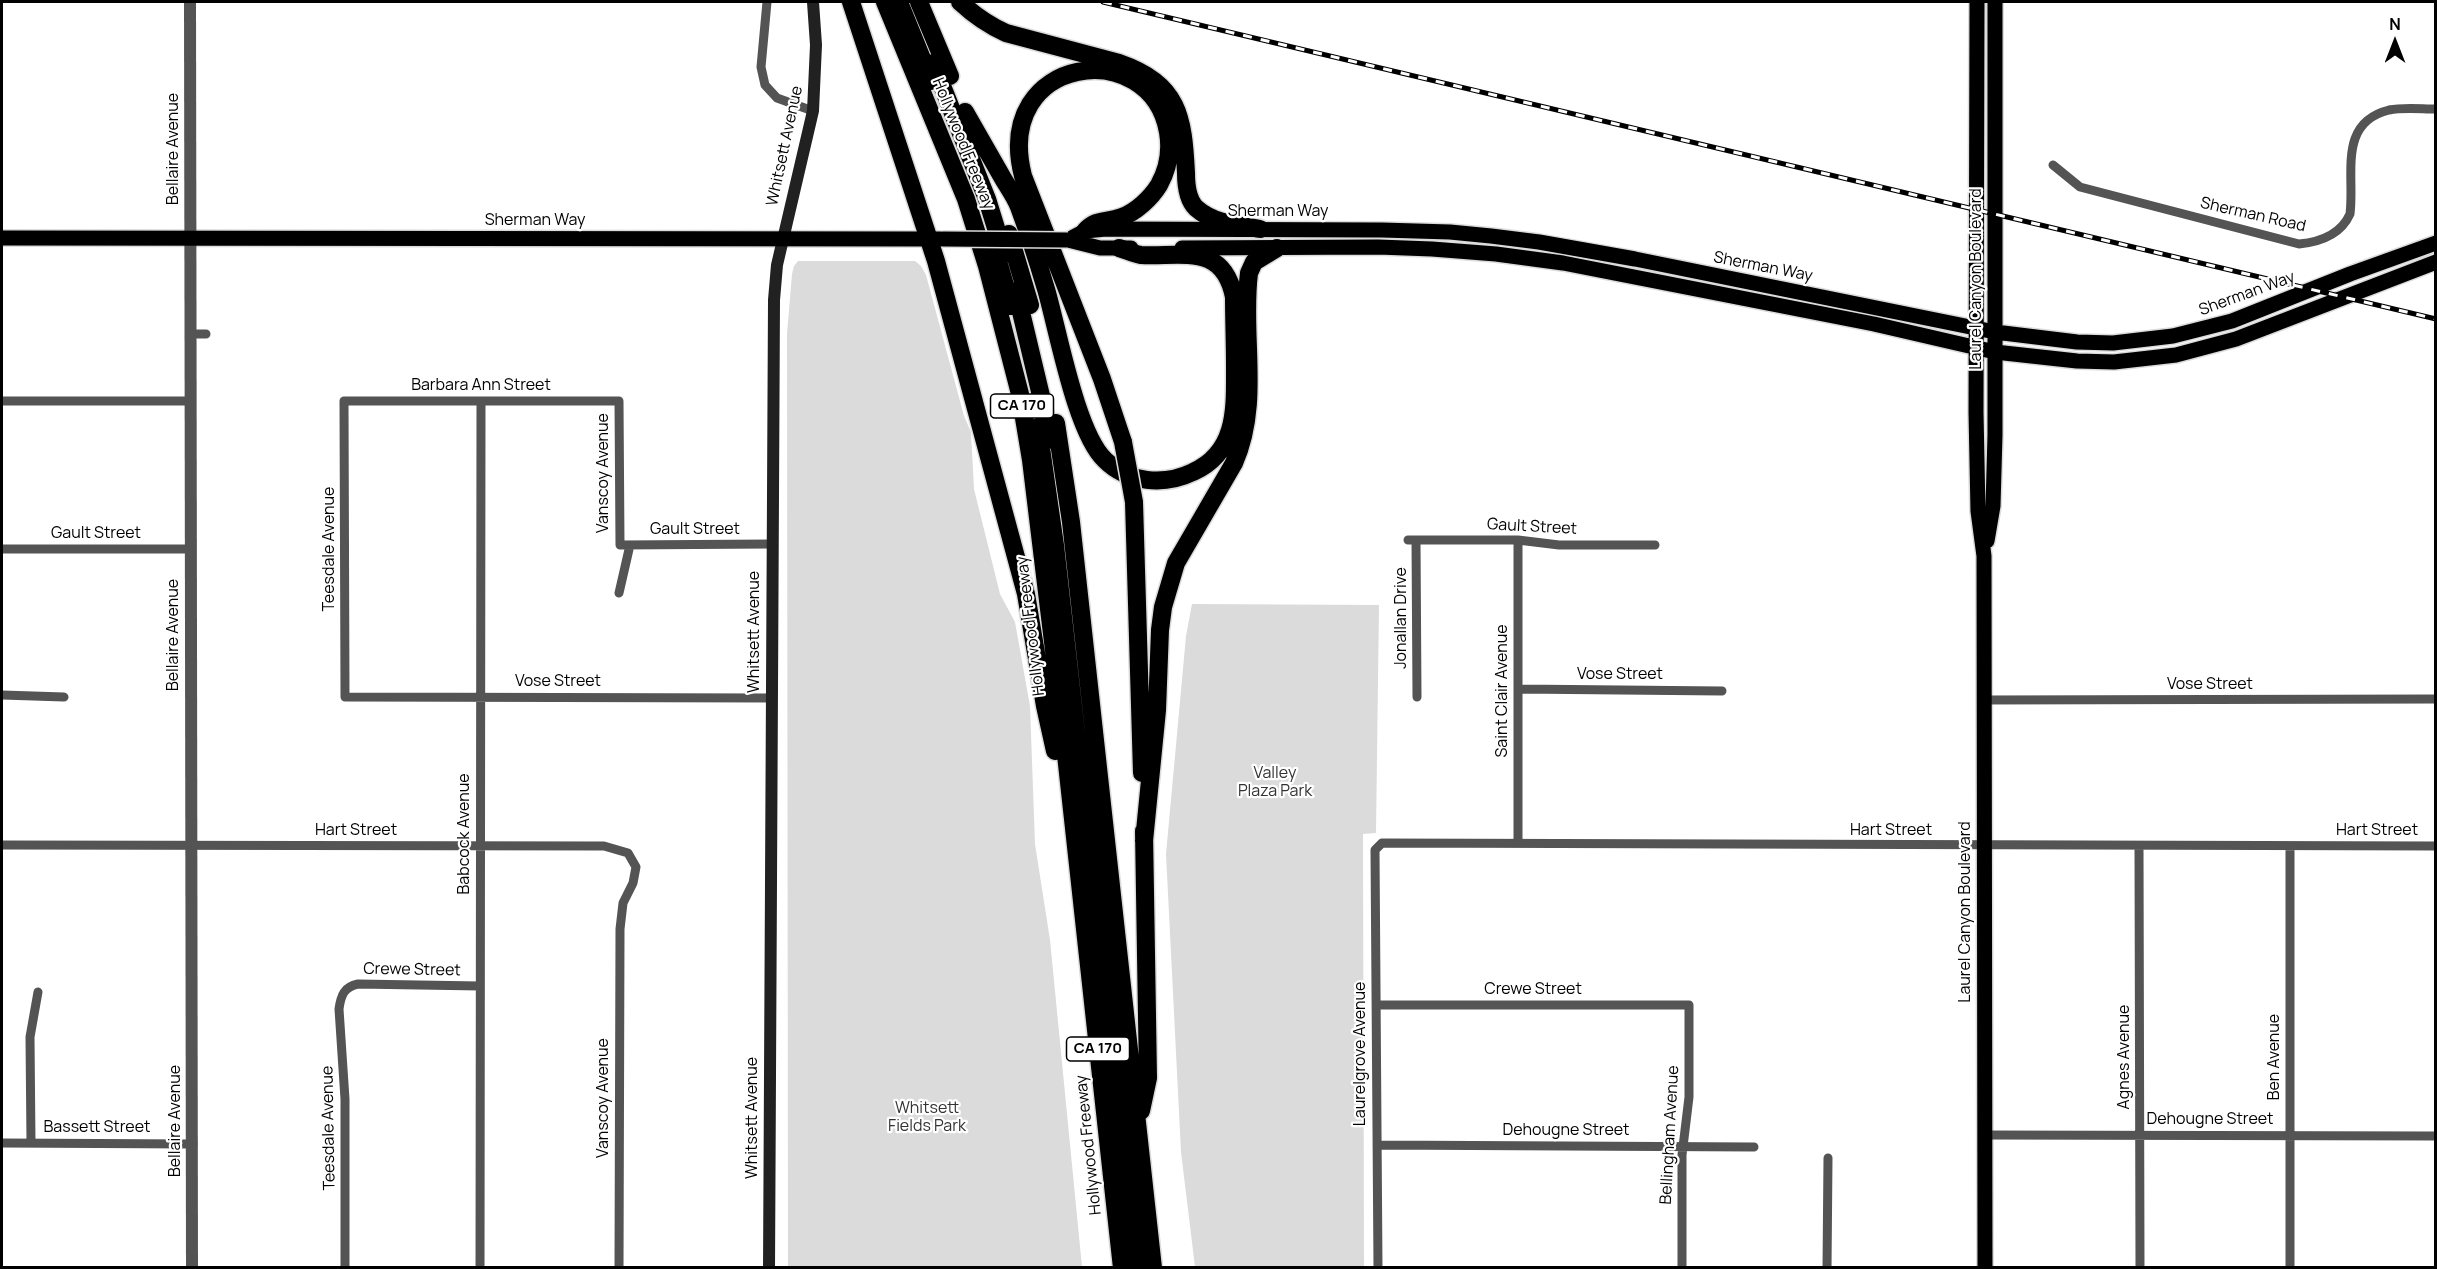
<!DOCTYPE html>
<html>
<head>
<meta charset="utf-8">
<style>
	body { margin:0 }
	#map { position:relative; width:2437px; height:1269px; overflow:hidden; background:#fff; font-family:Manrope,sans-serif }
	canvas { display:block }
	.frame { position:absolute; inset:0; border:3px solid #000; pointer-events:none }
	.north { position:absolute; left:2365px; top:12px; width:60px; height:60px; -webkit-text-stroke:4px #fff; paint-order:stroke; rotate:0deg; font-size:16px; font-weight:700; line-height:24px; text-align:center; color:#000 }
	.north::after { content:''; display:block; margin:auto; width:21px; height:27px; background:#000; clip-path:polygon(50% 0,100% 100%,50% 72%,0 100%) }
</style>
</head>
<body>
<div id="map">
<canvas width="2437" height="1269"></canvas>
<div class="frame"></div>
<div class="north">N</div>
</div>
<script>
const g = document.querySelector('canvas').getContext('2d');
g.lineJoin = 'round';
function paint(path, color) {
  g.fillStyle = color;
  g.fill(path, 'evenodd');
}
function strokePath(path, color, width, dash) {
  g.strokeStyle = color;
  g.lineWidth = width;
  g.lineCap = dash ? 'butt' : 'round';
  g.setLineDash(dash || []);
  g.stroke(path);
}
function label(font, color, halo, rows, align = 'center') {
  g.font = font + ' Manrope,sans-serif';
  g.lineWidth = 4.5;
  g.setLineDash([]);
  g.textBaseline = 'middle';
  g.strokeStyle = halo;
  g.fillStyle = color;
  for (const [text, x, y, turn = 0] of rows) {
    g.save();
    g.translate(x, y);
    g.rotate((+turn || 0) * Math.PI / 180);
    g.textAlign = isNaN(turn) ? turn : align;
    if (halo) g.strokeText(text, 0, 0);
    g.fillText(text, 0, 0);
    g.restore();
  }
}
paint(new Path2D(`
	M798,261H915L921,266L926,275L964,416L971,432L974,489L1000,594L1015,622L1030,706L1035,844L1050,940L1082,1267H788L787,334L792,274L794,266Z
	M1192,604L1379,605L1376,833L1363,834L1364,1267H1195L1181,1152L1166,854L1186,636Z`), '#dbdbdb');
const primary = new Path2D(`
	M1977,2L1976,412L1978,511L1984,556L1985,1268
	M2,238L940,239
	M1068,240L1085,231L1106,229L1382,230L1450,232L1491,236L1539,242L1635,259L1995,332L2077,342L2113,343L2173,336L2232,321L2350,274L2436,243
	M1068,240L1100,248H1131
	M1182,248L1378,247L1432,249L1496,254L1563,263L1874,324L1995,352L2077,361L2114,362L2176,355L2236,339L2436,262
	M1987,541L1993,506L1995,435V2`);
const motorway = new Path2D(`
	M851,2L936,261L1026,594L1045,706L1055,751
	M885,2L966,199L987,266L1020,394L1031,460L1060,700L1122,1268
	M899,2L931,81
	M919,2L950,76
	M960,2C974,15 988,25 1006,33L1119,63C1179,84 1183,116 1186,173C1186,184 1188,200 1196,208C1214,224 1238,225 1260,229
	M933,63L987,199L1004,254
	M965,112C977,133 989,154 1001,175C1007,186 1015,196 1019,207C1029,234 1038,262 1046,289C1058,330 1076,433 1105,460C1128,483 1164,486 1193,472C1238,452 1235,407 1235,366C1235,343 1234,320 1234,297C1223,243 1183,257 1141,255C1134,254 1126,250 1119,248
	M1085,231C1097,218 1106,223 1122,217C1136,212 1151,198 1159,185C1168,169 1171,150 1168,132C1151,35 992,54 1023,176L1102,379L1123,442
	M1009,234L1030,305
	M994,247L1011,306
	M1016,291L1042,400L1049,440
	M1056,423L1071,522L1153,1268
	M1038,427L1055,545L1136,1268
	M1134,502L1142,773
	M1144,841L1157,710L1160,630L1163,607L1176,563L1234,463C1261,402 1241,336 1249,273L1254,262L1277,248
	M1141,1111L1148,1078L1144,831`);
strokePath(primary, '#dbdbdb', 18);
strokePath(motorway, '#dbdbdb', 21);
strokePath(new Path2D(`
	M767,2L761,67L765,85L777,98L813,111
	M2053,165L2080,187L2299,244C2320,242 2341,234 2350,214C2355,175 2337,123 2389,110C2403,107 2421,109 2436,109
	M191,334H206
	M2,401H191
	M1408,540H1518L1559,545H1655
	M1416,540L1417,697
	M1518,540V843
	M771,544L620,545L619,401H344L345,697L771,698
	M2,549H190
	M619,593L630,545
	M1519,689L1722,691
	M2,695L64,697
	M1984,700L2436,699
	M2,845L604,846L628,853L636,867L633,883L623,903L620,929L619,1268
	M2139,846L2140,1268
	M1377,1005H1689V1097L1682,1155V1268
	M1985,1135L2436,1136
	M2,1143L193,1144
	M31,1143L30,1037L38,992
	M1377,1145L1754,1147
	M345,1268V1099L339,1009C341,995 344,987 358,984L480,986
	M480,1268L481,401
	M1378,1268L1375,850L1382,843L2436,846
	M1827,1268L1828,1158
	M2290,1268V846`), '#545454', 9);
strokePath(new Path2D(`
	M190,2L192,1268`), '#545454', 12);
strokePath(new Path2D(`
	M769,1268L774,300L777,265L813,111L816,45L813,2`), '#212121', 12);
strokePath(primary, '#000', 15);
strokePath(motorway, '#000', 18);
const rail = new Path2D(`
	M1103,2L2436,319`);
strokePath(rail, '#000', 5);
strokePath(rail, '#fff', 3, [9]);
const primaryBridge = new Path2D(`
	M943,239L1068,240`);
const motorwayBridge = new Path2D(`
	M1123,442L1134,502`);
strokePath(primaryBridge, '#dbdbdb', 18, []);
strokePath(motorwayBridge, '#dbdbdb', 21, []);
strokePath(primaryBridge, '#000', 15);
strokePath(motorwayBridge, '#000', 18);
for (const [x, y, w] of [
	[1022,406,63],
	[1098,1049,63]
]) {
  const box = new Path2D();
  box.roundRect(x - w / 2, y - 12, w, 24, 4.5);
  g.fillStyle = '#fff';
  g.fill(box);
  strokePath(box, '#000', 1.5);
}
label('bold 15px', '#000', null, [
	["CA 170",1022,406],
	["CA 170",1098,1049]
]);
label('16px', '#000', '#fff', [
	["Hollywood Freeway",963,144,68],
	["Whitsett Avenue",785,146,-78],
	["Bellaire Avenue",174,149,-90],
	["Sherman Way",1278,212],
	["Sherman Road",2253,215,13],
	["Sherman Way",535,221],
	["Sherman Way",1763,267,11],
	["Laurel Canyon Boulevard",1977,279,-90],
	["Sherman Way",2247,294,-20],
	["Barbara Ann Street",481,386],
	["Vanscoy Avenue",604,473,-90],
	["Gault Street",1532,527,3],
	["Gault Street",695,530],
	["Gault Street",96,534],
	["Teesdale Avenue",330,549,-90],
	["Jonallan Drive",1402,618,-90],
	["Hollywood Freeway",1031,626,-97],
	["Whitsett Avenue",755,632,-90],
	["Bellaire Avenue",174,635,-90],
	["Vose Street",1620,675],
	["Vose Street",558,682],
	["Vose Street",2210,685],
	["Saint Clair Avenue",1503,691,-90],
	["Hart Street",356,831],
	["Hart Street",1891,831],
	["Hart Street",2377,831],
	["Babcock Avenue",465,834,-90],
	["Laurel Canyon Boulevard",1966,912,-90],
	["Crewe Street",412,970,1],
	["Crewe Street",1533,990],
	["Laurelgrove Avenue",1361,1054,-90],
	["Agnes Avenue",2125,1057,-90],
	["Ben Avenue",2275,1057,-90],
	["Vanscoy Avenue",604,1098,-90],
	["Whitsett Avenue",753,1118,-90],
	["Dehougne Street",2210,1120],
	["Bellaire Avenue",176,1121,-90],
	["Bassett Street",97,1128],
	["Teesdale Avenue",329,1128,-91],
	["Dehougne Street",1566,1131],
	["Bellingham Avenue",1670,1135,-87],
	["Hollywood Freeway",1089,1145,-96]
]);
label('16px', '#323232', '#fff', [
	["Valley",1275,774],
	["Plaza Park",1275,792],
	["Whitsett",927,1109],
	["Fields Park",927,1127]
]);
</script>
</body>
</html>
